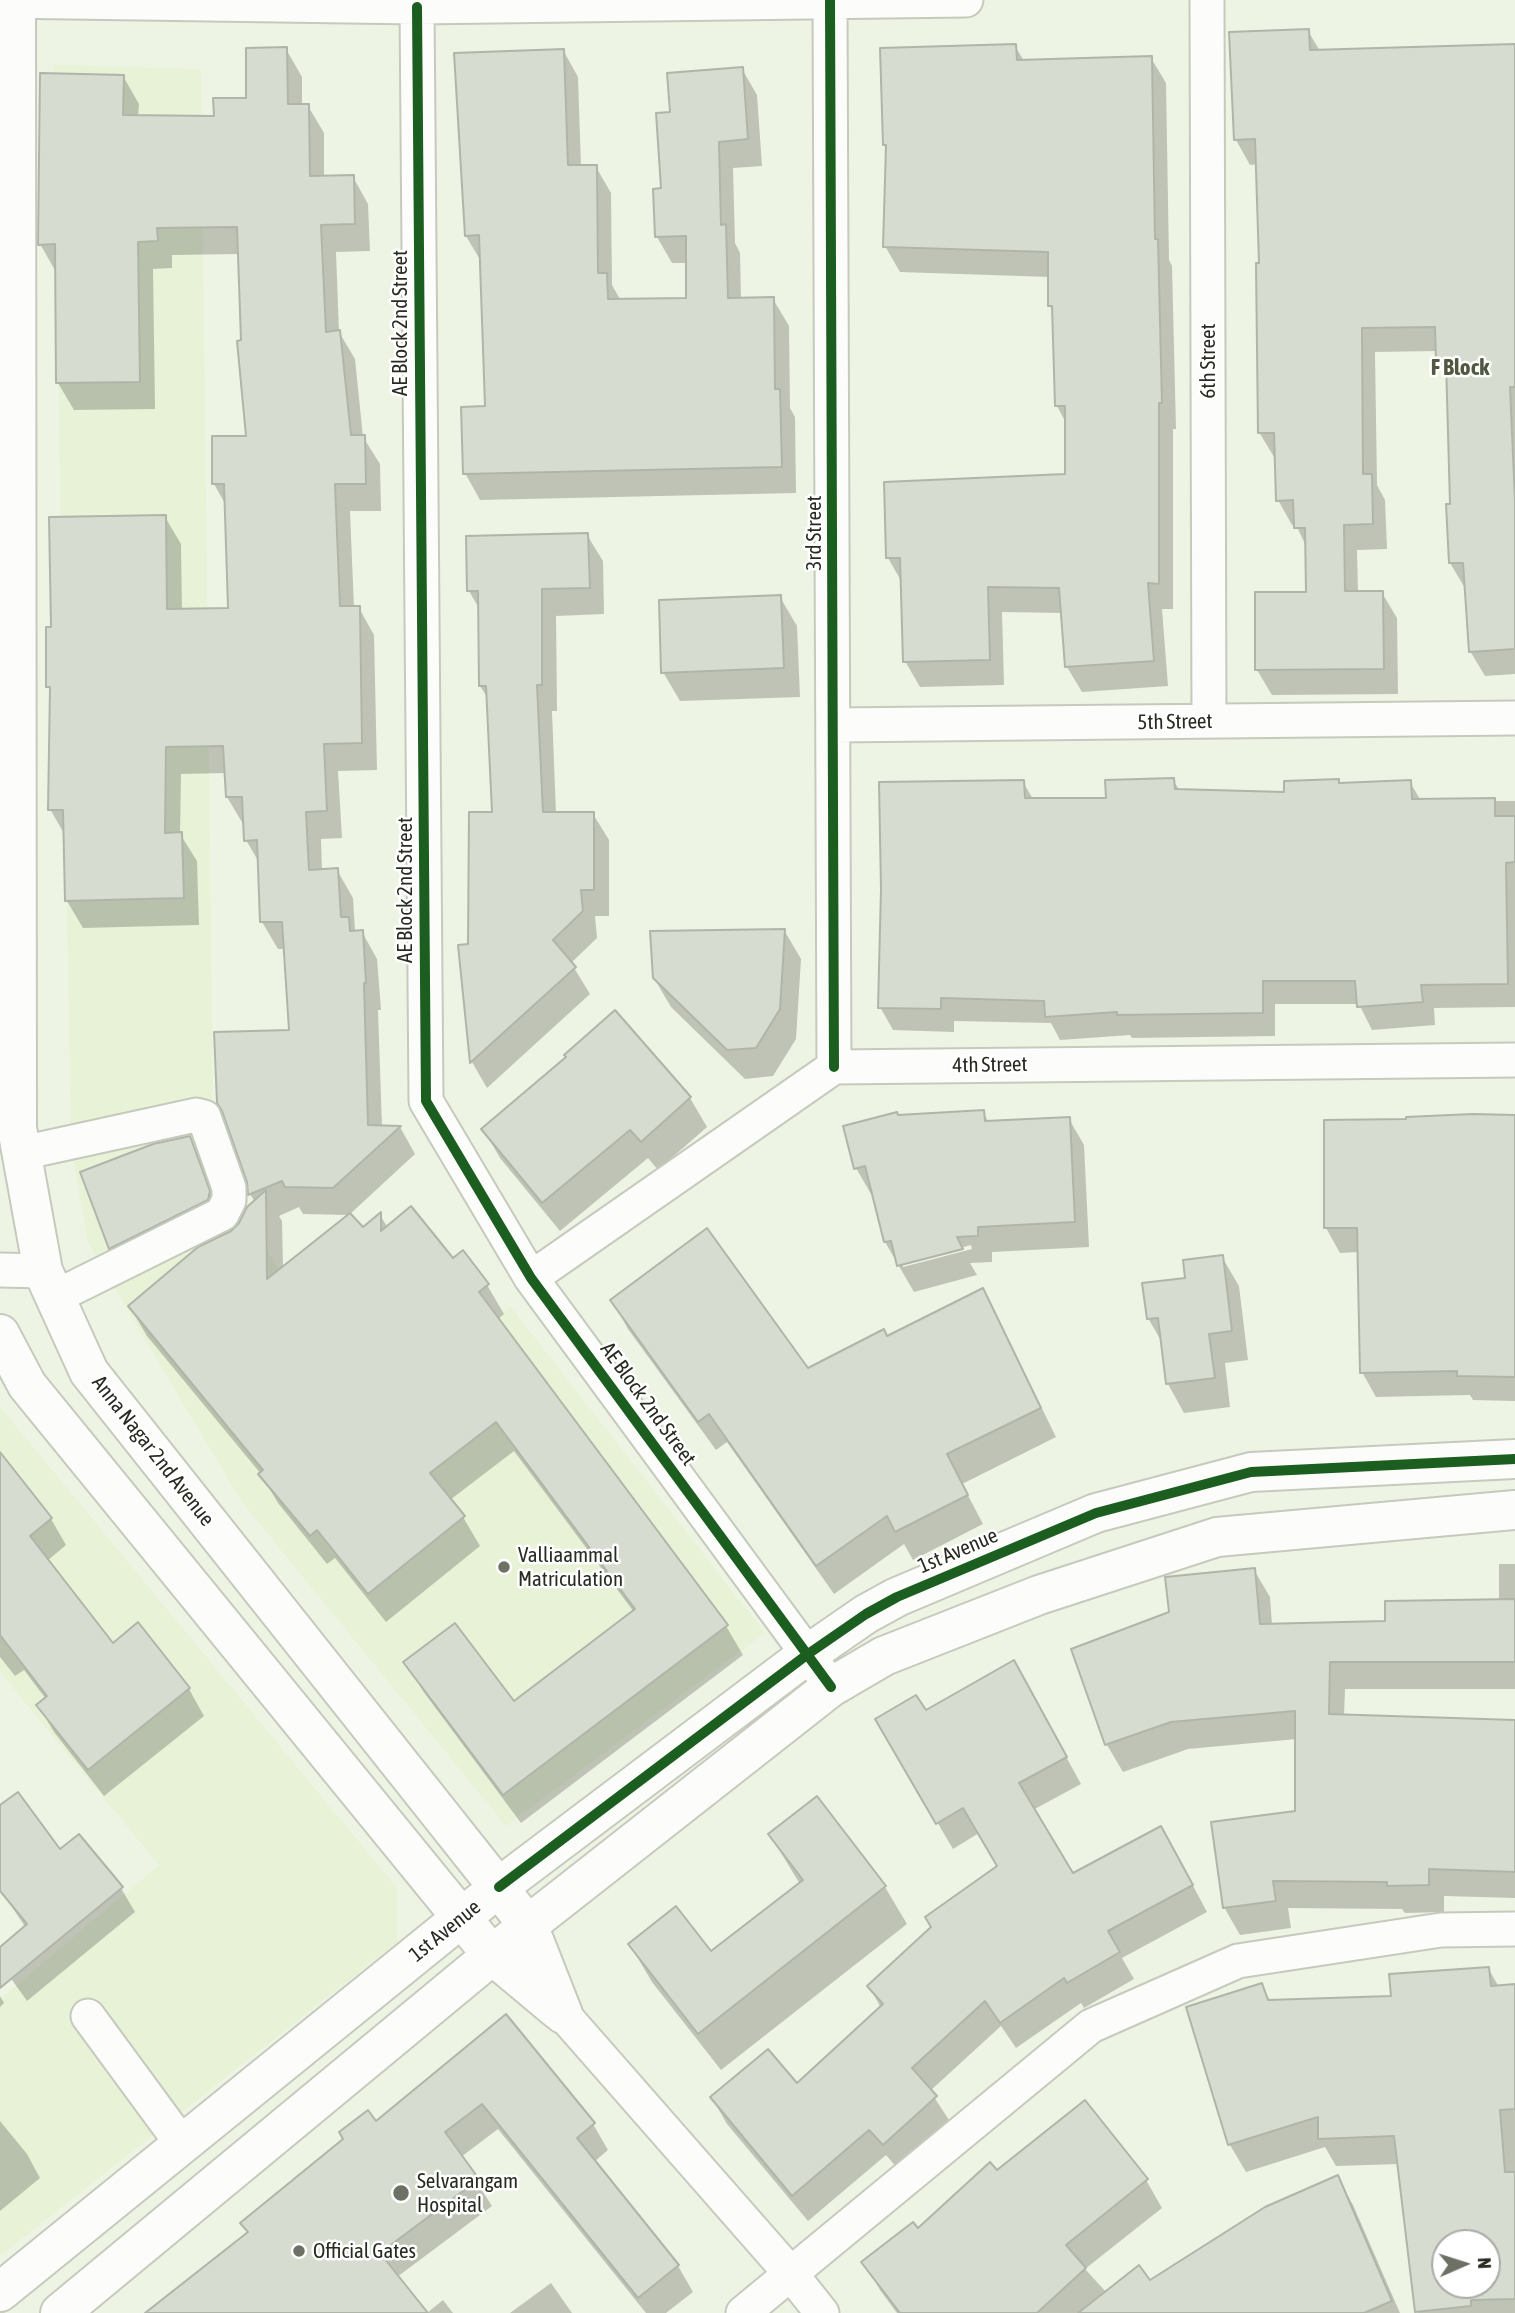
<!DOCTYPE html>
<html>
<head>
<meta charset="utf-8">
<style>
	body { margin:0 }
	#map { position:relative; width:1515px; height:2313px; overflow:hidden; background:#eef4e4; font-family:"Asap Condensed",sans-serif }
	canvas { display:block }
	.north { position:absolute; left:1431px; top:2229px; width:70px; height:70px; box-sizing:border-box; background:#fff; border:2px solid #a9aaa6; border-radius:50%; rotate:87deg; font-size:19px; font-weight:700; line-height:28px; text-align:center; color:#272b20 }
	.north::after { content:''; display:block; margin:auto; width:24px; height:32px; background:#6d7165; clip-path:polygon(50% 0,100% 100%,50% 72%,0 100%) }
</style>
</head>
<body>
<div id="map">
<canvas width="1515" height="2313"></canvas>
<div class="north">N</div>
</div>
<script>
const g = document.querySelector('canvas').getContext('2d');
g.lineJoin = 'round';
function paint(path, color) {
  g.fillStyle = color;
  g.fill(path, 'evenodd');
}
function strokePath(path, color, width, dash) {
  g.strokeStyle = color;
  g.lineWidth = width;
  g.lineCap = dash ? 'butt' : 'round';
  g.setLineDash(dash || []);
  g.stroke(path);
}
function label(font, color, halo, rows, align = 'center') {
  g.font = font + ' "Asap Condensed",sans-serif';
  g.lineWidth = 5;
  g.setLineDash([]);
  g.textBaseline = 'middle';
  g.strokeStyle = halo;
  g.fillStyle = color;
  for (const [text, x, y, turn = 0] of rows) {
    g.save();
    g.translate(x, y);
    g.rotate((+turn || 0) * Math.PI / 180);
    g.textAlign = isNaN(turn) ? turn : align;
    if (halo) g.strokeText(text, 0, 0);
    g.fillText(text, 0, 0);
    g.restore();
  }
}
paint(new Path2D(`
	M53,65L201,69L213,1099L263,1245L373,1406L511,1307L765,1633L506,1826L241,1501L88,1243L71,1149Z
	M0,1407L397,1888V1942L0,2256V1999L159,1865L0,1672Z`), '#e7f2d7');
paint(new Path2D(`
	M1308,31L1320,51L1515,46V674L1485,676L1470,651L1465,588L1450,563L1452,506L1448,380L1437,361V351L1375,352L1377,485L1385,500L1387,549L1357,550L1358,593H1382L1397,618L1398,694L1272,695L1257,670L1308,594L1307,548L1296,525H1292L1278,500L1277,457H1274L1259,432L1261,265L1257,164L1250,165L1236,140Z
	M1015,46L1024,61L1151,58L1166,83L1169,260L1172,266L1176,429H1173V609H1162L1168,686L1082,692L1067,667L1063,613L1002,612L1004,685L920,687L905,661L903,584L888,558L1066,476V423L1057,406L1054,313L1050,306V277L900,272L885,246L888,150L885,144Z
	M286,49L302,77V106H308L324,133V177H353L368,204L370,251L336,252L339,332L355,359L363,437L380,464L381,511H350L354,608H359L374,635L377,770L338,771L342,838L321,839L322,871L337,870L353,898L355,930L356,932H362L377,959L381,1010H378L382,1127H400L415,1154L349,1215L303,1214L299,1207L279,1216L282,1221L283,1268L363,1230L380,1215L388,1228L453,1260L487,1285L504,1314L497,1320L726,1626L743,1655L521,1823L423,1691L406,1662L514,1703L634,1612L514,1451L450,1500L463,1517L480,1546L386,1622L335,1558L327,1564L278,1503L261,1474L147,1336L130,1307L232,1232L255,1202L250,1194L249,1181L291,1032L285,949H278L262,922L260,864L246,840L245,824H243L227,797L226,773L181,774L180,834L197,861L199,925L83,928L67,901L66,837L50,809L51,693L48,686L53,629L165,517L181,544L182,611L230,610L227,507L214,484L248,437L239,254L172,255V268L153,269L155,409L74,410L58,383L56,272L40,244L123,76L139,104L138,117L215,118L248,99Z
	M563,50L578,77L581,167H596L611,193L612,285L621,301L688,300V263H672L657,237L655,190H663L672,114L742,69L757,95L762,166L733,168L735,243L740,253L741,300L773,299L789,326L790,408L795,417L796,493L480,500L465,473L487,408L482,263L466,236Z
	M587,535L603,561L604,614L556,616L557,711H552L556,814H593L609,840V916H595L597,938L571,963L590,994L487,1088L472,1062L460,946L470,945L494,813L489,700L480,686V610L469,591Z
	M780,597L797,626L800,697L680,701L663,672Z
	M1173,780L1180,791L1286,794L1338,781L1340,785L1410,782L1421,801H1515V1007L1434,1008L1435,1025L1372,1030L1359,1004H1275V1036L1132,1038L1130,1035L1060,1040L1051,1023L954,1021V1032L893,1030L880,1007L1023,782L1033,799H1107Z
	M784,930L801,959L796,1039L773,1076L745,1079L671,1007L654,978Z
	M690,1098L707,1127L658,1170L648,1158L560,1231L500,1158L484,1130Z
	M983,1112L989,1123L1069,1119L1084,1145L1089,1247L992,1252V1262L970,1263L977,1275L914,1292L885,1242L873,1193L871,1194L856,1168L898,1116ZM971,1245L972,1249L903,1267V1263Z
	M1515,1116V1401L1473,1400L1470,1395L1376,1397L1362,1372L1359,1252L1340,1253L1326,1228L1325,1122Z
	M189,1138L206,1167L225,1226L127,1277L111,1248Z
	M1222,1257L1239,1286L1248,1360L1225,1363L1230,1407L1184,1413L1168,1384L1163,1344L1148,1318L1187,1279Z
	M982,1291L998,1319L1056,1437L962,1484L983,1524L913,1560L904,1544L834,1594L727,1442L716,1450L628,1329L612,1300L807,1370L887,1338Z
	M0,1455L51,1519L66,1545L47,1561L113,1645L138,1625L189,1689L204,1716L104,1796L54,1732L38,1705L46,1699L24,1670L15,1676L0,1657Z
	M1499,1564H1515V1689H1345L1344,1716L1515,1721V1898L1444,1896V1912L1405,1913L1402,1909L1288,1908L1291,1928L1240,1935L1224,1907L1297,1813V1739L1188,1749L1123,1772L1107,1745L1073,1650L1171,1614L1254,1570L1270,1597L1272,1625L1387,1622L1499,1601Z
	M1029,1689L1081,1784L1033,1810L1072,1875L1176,1854L1207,1912L1122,1958L1134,1979L1084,2008L1081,2003L1016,2048L1001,2026L930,2091L951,2123L899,2170L886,2155L808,2221L727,2124L712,2098L797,2086L881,2008L869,1986L999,1866L979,1833L953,1849L877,1720L925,1712Z
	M0,1807L60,1852L121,1888L135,1912L27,2001L0,1963V1949L26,1928L0,1889Z
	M770,1835L885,1887L907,1924L721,2070L652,1982L630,1945L711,1954L800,1884Z
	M1488,1968L1499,1987L1515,1986V2313H1418L1399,2164L1336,2166L1325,2147L1246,2172L1230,2145L1188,2009L1262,1986L1271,2002L1393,1998ZM1445,2243H1487V2285H1445Z
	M0,1996L4,2003L0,2007Z
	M506,2017L593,2124L608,2150L594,2162L678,2266L693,2292L666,2313H646L498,2129L461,2157L492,2206L397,2277L426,2313H148L249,2234L243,2223L376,2123Z
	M1085,2102L1146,2180L1162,2208L1085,2269L1107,2293L1150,2283L1337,2177L1353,2205L1400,2313H897L880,2290L864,2262L918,2231Z
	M0,2121L27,2154L40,2178L0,2211Z
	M551,2283L572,2313H510Z
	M443,2300L453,2313H427Z`), '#0003');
const building = new Path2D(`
	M1309,29L1310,50L1515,44V387H1510L1515,501V649L1469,652L1463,563H1449L1446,504H1450L1446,361L1436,362L1435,327L1362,328L1363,474H1372L1373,524L1344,525L1345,591H1383L1384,669L1255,670V592H1306L1305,528H1294L1293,500L1276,501L1274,433H1258L1256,263H1259L1255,139L1234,140L1229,32Z
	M1016,44L1017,60L1152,56L1155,239H1158L1162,403H1159V584L1148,583L1154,661L1065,667L1059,588L988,587L990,660L903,662L900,558H886L884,482L1065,474V406H1055L1052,306H1048V252L883,247L886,145H883L880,48Z
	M287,47L288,104H309L310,176L354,175L355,224L321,225L326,332L340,330L351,435H365L366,484H335L340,606H360L362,743L324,744L327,811L306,812L309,870L338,868L341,917H349L350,931L363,930L366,983H364L368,1125L401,1126L333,1188L285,1187L282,1181L248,1195L247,1182L222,1111L217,1103L214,1032L289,1030L282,922H260L257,840L244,841L242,797H226L223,746L166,747L165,833L182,832L184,898L65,901L63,810H48L50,687H46V627H51L49,517L166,515L167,609L228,608L224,484H212V436H246L237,341L241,340L237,227L157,228L158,241L138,242L140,382L56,383L55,244L38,245L40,73L124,75L123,115L214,116L213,98H246V48Z
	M564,49L568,165H597L598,273H607L608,299L686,298V236L655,237L653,189L661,188L656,113L670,112L667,73L743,67L748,139L719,142L721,225L726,224L728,298L774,297L775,389H780L782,467L463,474L461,407L485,406L479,235L465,236L454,53Z
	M588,533L590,588L542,589V685H537L543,812H594V890H581L583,911L553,940L576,967L470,1063L458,945L468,944L469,812H492L486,686H479L478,591H467L466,536Z
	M781,595L784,668L661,673L659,600Z
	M1174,778L1175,789L1284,792V781L1339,779V783L1411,780L1412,799L1495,798V816H1515V862L1506,863L1508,984L1421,985L1423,1002L1357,1007L1355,981H1263V1013L1117,1015V1012L1045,1017L1044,1001L941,998V1009L878,1008L881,889L879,782L1024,780L1025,798H1106L1105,780Z
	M785,929L780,1009L756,1048L727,1050L653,978L650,931Z
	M615,1010L691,1097L641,1142L630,1130L542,1203L481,1129L566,1057L564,1055Z
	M984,1110L985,1121L1070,1117L1075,1222L978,1227V1236L957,1237L963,1249L897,1266L891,1241L884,1242L865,1166L854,1169L843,1126L897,1112L898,1115Z
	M1473,1114L1515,1115V1377L1457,1376V1371L1360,1373L1357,1228H1324V1120L1406,1119V1117Z
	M190,1136L210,1191L208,1200L109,1249L80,1172L153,1144Z
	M266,1190L267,1279L350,1213L363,1227L381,1212V1231L411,1206L453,1258L463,1250L489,1284L479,1292L728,1625L503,1795L403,1662L455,1623L514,1701L635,1609L496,1422L430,1473L465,1516L368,1594L317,1530L310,1536L258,1474L263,1470L128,1306L198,1247L231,1231L239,1223L247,1207Z
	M707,1228L808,1368L884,1329L887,1336L983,1288L1041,1408L947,1454L968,1495L895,1532L887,1516L816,1566L709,1414L698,1422L610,1300Z
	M1223,1255L1232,1331L1209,1334L1215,1378L1166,1384L1158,1318L1147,1319L1142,1283L1185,1278L1183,1260Z
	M0,1452L52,1518L30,1536L113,1643L138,1622L190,1688L88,1770L36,1705L47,1696L0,1635Z
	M1255,1568L1260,1624L1385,1621V1601L1515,1599V1662H1330L1329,1714L1515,1720V1872L1429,1869V1885L1387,1886V1882L1273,1881L1276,1901L1223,1908L1211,1822L1295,1811V1711L1171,1722L1105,1745L1071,1649L1169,1612L1165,1577Z
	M1014,1660L1067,1757L1019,1783L1073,1873L1161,1826L1193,1885L1108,1931L1120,1952L1067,1983L1064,1978L1000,2023L985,2001L912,2068L937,2096L883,2145L869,2130L792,2196L710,2097L768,2049L797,2083L883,2004L867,1986L931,1927L925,1917L997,1866L963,1808L936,1824L875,1719L916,1695L926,1710Z
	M18,1792L60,1849L79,1834L123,1887L0,1988V1947L27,1924L0,1891V1805Z
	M817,1796L886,1886L698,2034L628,1944L676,1906L711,1951L803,1880L768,1834Z
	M1489,1967L1491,1986L1515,1984V2109L1500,2110L1505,2172H1515V2299L1471,2300V2306L1415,2312L1394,2136L1318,2139V2117L1228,2145L1186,2007L1262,1983L1268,2000L1391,1996L1389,1974ZM1445,2243H1487V2285H1445Z
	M506,2014L595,2123L577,2138L679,2265L638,2298L482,2104L445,2132L479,2179L380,2253L428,2313H145L248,2232L240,2223L343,2139L339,2132L368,2110L376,2121Z
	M1085,2100L1148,2179L1066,2245L1086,2268L1037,2313H900L861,2262L913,2222L918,2228L990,2162L997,2170Z
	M1338,2175L1392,2301L1364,2313H1078L1139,2265L1150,2280L1265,2207Z`);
paint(building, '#d6dccf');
strokePath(building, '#b0b5a9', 2);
const minor = new Path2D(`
	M830,0L834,1067
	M1207,0L1209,721
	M0,1L417,7L966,0
	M417,7L426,1101L531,1278L823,1675
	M834,725L1515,718
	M22,1153L196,1115L204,1117L229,1188V1200L222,1214L55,1297
	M0,1270L43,1271
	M531,1278L834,1067L1515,1060
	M563,2014L791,2274L822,2313
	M88,2016L182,2144
	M743,2313L1091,2026L1238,1961L1441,1930L1515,1929`);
const tertiary = new Path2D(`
	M499,1887L808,1654L866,1614L897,1597L1096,1513L1251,1472L1515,1459
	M528,1925L831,1687L884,1656L1039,1595L1217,1537L1515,1510`);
const secondary = new Path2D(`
	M16,0L17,1128L43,1271L89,1372L528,1925L563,2014
	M0,1334L27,1385L492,1955L559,2011
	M0,2292L482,1901
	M60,2313L513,1938`);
strokePath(minor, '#c5cabd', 37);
strokePath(tertiary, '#c5cabd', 42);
strokePath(secondary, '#c5cabd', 42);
strokePath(minor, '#fcfdfb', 33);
strokePath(tertiary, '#fcfdfb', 38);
strokePath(secondary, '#fcfdfb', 38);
strokePath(new Path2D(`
	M830,0L834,1067
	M417,7L426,1101L531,1278L831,1687
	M499,1887L808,1654L866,1614L897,1597L1096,1513L1251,1472L1515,1459`), '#1b5e20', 10);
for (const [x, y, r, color] of [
	[504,1567,7,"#6d7165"],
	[401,2193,9,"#6d7165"],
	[299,2251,7,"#6d7165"]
]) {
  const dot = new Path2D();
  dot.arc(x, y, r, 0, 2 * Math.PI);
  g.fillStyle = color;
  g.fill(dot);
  strokePath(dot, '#fff', 2.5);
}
label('21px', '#272b20', '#fff', [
	["AE Block 2nd Street",400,323,-90],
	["6th Street",1208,361,-90],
	["3rd Street",814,533,-90],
	["5th Street",1175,722,-1],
	["AE Block 2nd Street",405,890,-90],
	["4th Street",990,1065,-1],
	["AE Block 2nd Street",648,1404,54],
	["Anna Nagar 2nd Avenue",153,1451,52],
	["1st Avenue",958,1551,-23],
	["1st Avenue",445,1931,-39]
]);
label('21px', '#272b20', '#fff', [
	["Valliaammal",518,1555],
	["Matriculation",518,1579],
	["Selvarangam",417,2181],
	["Hospital",417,2205],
	["Official Gates",313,2251]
], 'left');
label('bold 23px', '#505940', '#fff', [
	["F Block",1460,368]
]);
</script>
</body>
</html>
